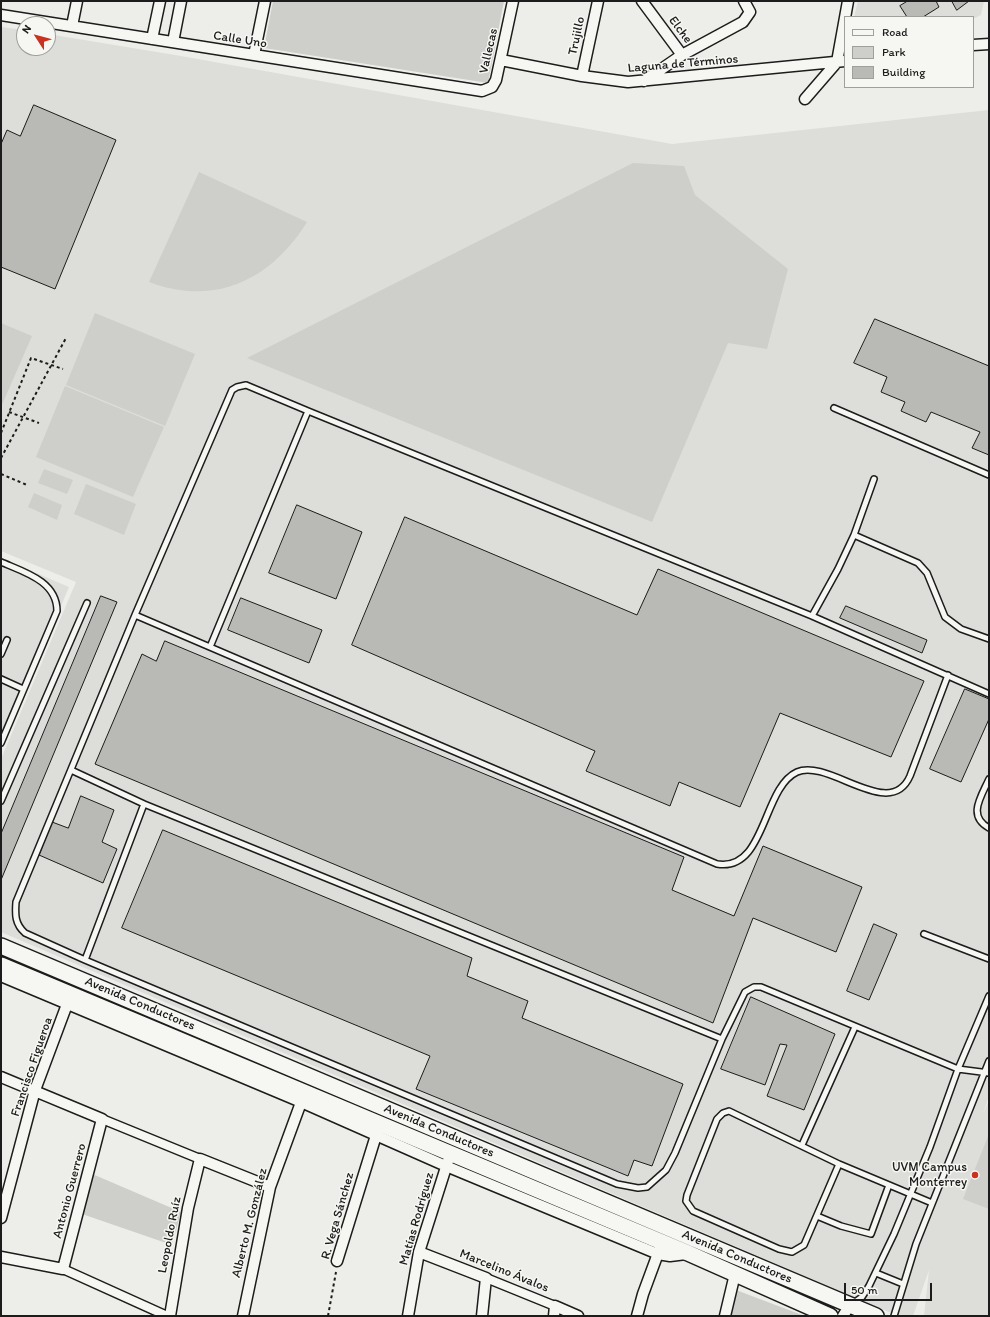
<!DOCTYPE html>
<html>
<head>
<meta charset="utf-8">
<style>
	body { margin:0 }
	#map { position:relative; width:990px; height:1317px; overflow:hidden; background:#edede9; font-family:Itim,sans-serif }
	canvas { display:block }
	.frame { position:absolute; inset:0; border:2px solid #1c1c1c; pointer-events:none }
	.legend { position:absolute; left:844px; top:16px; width:130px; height:72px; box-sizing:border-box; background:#f6f6f2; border:1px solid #9f9f9c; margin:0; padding:5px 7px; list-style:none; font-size:12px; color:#1c1c1c }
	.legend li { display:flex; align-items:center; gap:8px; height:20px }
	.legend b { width:20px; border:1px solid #9f9f9c }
	.north { position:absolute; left:16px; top:16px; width:40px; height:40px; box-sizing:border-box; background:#f6f6f2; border:1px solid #9f9f9c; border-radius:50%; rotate:306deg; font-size:11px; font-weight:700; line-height:16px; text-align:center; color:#1c1c1c }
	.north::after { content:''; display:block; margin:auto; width:14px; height:18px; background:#c8321e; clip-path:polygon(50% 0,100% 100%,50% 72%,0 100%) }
	.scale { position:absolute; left:844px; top:1283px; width:88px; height:18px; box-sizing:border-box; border:2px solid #1c1c1c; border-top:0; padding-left:5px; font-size:12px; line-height:14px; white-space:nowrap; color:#1c1c1c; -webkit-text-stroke:3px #f6f6f2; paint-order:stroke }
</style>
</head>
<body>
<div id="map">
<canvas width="990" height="1317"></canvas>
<div class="frame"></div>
<ul class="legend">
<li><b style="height:5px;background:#f6f6f2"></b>Road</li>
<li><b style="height:11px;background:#cececb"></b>Park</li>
<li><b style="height:11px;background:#b9b9b6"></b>Building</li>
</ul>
<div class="north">N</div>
<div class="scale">50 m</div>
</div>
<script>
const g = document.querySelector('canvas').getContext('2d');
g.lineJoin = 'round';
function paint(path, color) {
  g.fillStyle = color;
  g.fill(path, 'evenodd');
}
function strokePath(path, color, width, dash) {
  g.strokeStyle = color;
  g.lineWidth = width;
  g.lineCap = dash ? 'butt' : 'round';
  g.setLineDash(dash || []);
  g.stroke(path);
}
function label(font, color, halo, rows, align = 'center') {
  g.font = font + ' Itim,sans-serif';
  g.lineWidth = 3;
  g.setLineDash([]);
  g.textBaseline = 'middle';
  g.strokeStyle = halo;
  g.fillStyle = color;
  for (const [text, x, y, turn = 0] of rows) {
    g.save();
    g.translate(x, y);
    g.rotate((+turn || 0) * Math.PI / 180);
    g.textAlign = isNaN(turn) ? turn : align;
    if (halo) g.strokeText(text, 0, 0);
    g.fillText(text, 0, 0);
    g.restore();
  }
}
paint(new Path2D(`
	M858,1H984L981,15L973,19V17H854Z
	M1,27L24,30V48H48V34L181,56L672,144L989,110V1096L983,1114L989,1100V1316H924L929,1270L913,1316H898L1,932V759L76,582L1,551Z
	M1,558L69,587L1,747Z`), '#ddddda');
paint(new Path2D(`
	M273,1H504L488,83L264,48Z
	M633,163L684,166L695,195L788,269L767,349L728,343L652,522L247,358Z
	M199,172L307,222C271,280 215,307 149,282Z
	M95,313L195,354L165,426L66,385Z
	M1,323L32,336L1,407Z
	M65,386L164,427L133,497L36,457Z
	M44,469L73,480L67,494L38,483Z
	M86,484L136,504L124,535L74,514Z
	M34,493L62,505L57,520L28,507Z
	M989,1134V1209L963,1199Z
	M90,1173L181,1212L172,1245L82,1214Z
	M736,1290L802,1315V1316H730Z`), '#cececb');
const building = new Path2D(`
	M908,1H936L939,7L923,17H907L900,6Z
	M952,1H969L957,10Z
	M34,105L116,140L55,289L1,267V144L7,130L20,136Z
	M875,319L989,366V455L972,448L980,432L931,412L926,422L901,411L905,402L881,392L887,377L854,363Z
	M297,505L362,532L336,599L269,573Z
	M405,517L637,615L658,569L924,681L891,757L780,713L740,807L679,782L670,806L586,771L595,751L352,645Z
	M101,596L117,602L1,880V834Z
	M241,598L322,630L309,663L228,630Z
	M846,606L927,640L922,653L840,618Z
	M165,641L684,857L672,890L734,916L763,846L862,887L836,952L753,918L713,1023L95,764L142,654L156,661Z
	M965,689L989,699V719L961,782L930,769Z
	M81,796L114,810L102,842L117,849L103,883L39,855L52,822L68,828Z
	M163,830L472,958L467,976L528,1001L522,1018L683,1084L652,1166L634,1160L628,1176L416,1089L430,1056L122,928Z
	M874,924L897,934L869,1000L847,991Z
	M751,997L835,1034L804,1110L767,1096L787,1045L780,1044L765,1085L721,1069Z`);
paint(building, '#b9b9b6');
strokePath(building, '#1c1c1c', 1);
const service = new Path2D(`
	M834,408L989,475
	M854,535L874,479
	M1,562C24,572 57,581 57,611L1,743
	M135,615L717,864C766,872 762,788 797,772C829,758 890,822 910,776L948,675
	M812,616L838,569L854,535L918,563L927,573L945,617L961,629L989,639
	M210,647L308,411
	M1,654L7,640
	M1,679L23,689
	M71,770L144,804
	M989,779C981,797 967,816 989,828
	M1,801L87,603
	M924,934L989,959
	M85,960L144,804L722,1039L745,992L754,987H761L958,1069L989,1073
	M722,1039L675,1153L666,1170L647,1187L638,1188L617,1184L85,960L25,933C15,924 15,915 16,902L135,615L232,390L237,387L246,385L308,411L812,616L989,694
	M802,1145L855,1027
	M839,1164L804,1245L792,1252L779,1249L693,1211L686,1201L687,1195L717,1119L723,1113L729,1111L839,1164L932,1203
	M817,1216L841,1226L871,1234L889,1185
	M876,1273L903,1284
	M852,1304L862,1297L869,1286L894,1234L930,1147L958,1069L989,996
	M894,1316L916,1244L989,1061`);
const pedestrian = new Path2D(`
	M102,1119L200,1159
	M63,1269L167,1316
	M486,1278L555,1306`);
const minor = new Path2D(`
	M642,1L682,55
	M1,15L482,91L492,87L496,80L513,1
	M72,26L77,1
	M152,39L160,1
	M173,42L181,1
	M973,45L989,44
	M254,55L265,1
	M501,60L582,76L628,82L845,61
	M582,76L598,1
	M644,81L682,55L743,22L750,12L744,1
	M805,99L837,62L848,1
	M1,976L301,1102L446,1166L658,1254L670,1256L686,1254
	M1,1077L102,1119L63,1269L1,1257
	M1,1218L35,1090L69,999
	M419,1252L486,1278L482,1316
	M337,1261L378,1129
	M170,1316L188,1208L200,1159L270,1187
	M243,1316L270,1187L303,1097
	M408,1316L419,1252L448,1161
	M554,1316L555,1306L578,1316
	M637,1316L643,1294L660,1248
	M725,1316L735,1274
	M843,1316L850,1305`);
const secondary = new Path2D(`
	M1,946L876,1316
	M1,965L688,1253L830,1316`);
strokePath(service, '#1c1c1c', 8);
strokePath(pedestrian, '#1c1c1c', 11);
strokePath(minor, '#1c1c1c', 13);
strokePath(secondary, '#1c1c1c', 18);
strokePath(new Path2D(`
	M9,412L39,423
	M1,433L31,358L63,369
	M1,458L66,338
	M1,474L27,485
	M328,1316L336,1272`), '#1c1c1c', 2, [3, 3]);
strokePath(service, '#f6f6f2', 5);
strokePath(pedestrian, '#f6f6f2', 8);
strokePath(minor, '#f6f6f2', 10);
strokePath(secondary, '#f6f6f2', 15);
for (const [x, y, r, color] of [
	[975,1175,4,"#c8321e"]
]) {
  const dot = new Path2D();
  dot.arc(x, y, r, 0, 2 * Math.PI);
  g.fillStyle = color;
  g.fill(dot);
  strokePath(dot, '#f6f6f2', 1.5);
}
label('13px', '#1c1c1c', '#f6f6f2', [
	["Elche",680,30,53],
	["Trujillo",577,36,-78],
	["Calle Uno",240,40,9],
	["Vallecas",489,51,-77],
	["Laguna de Términos",683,64,-5],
	["Avenida Conductores",140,1004,23],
	["Francisco Figueroa",32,1067,-71],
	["Avenida Conductores",439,1131,23],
	["Antonio Guerrero",70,1191,-75],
	["R. Vega Sánchez",338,1216,-74],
	["Matías Rodríguez",417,1219,-74],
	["Alberto M. González",250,1223,-76],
	["Leopoldo Ruíz",170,1235,-79],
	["Avenida Conductores",737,1257,23],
	["Marcelino Ávalos",504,1271,22]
]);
label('13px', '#1c1c1c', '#f6f6f2', [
	["UVM Campus",967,1168],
	["Monterrey",967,1183]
], 'right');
</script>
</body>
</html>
